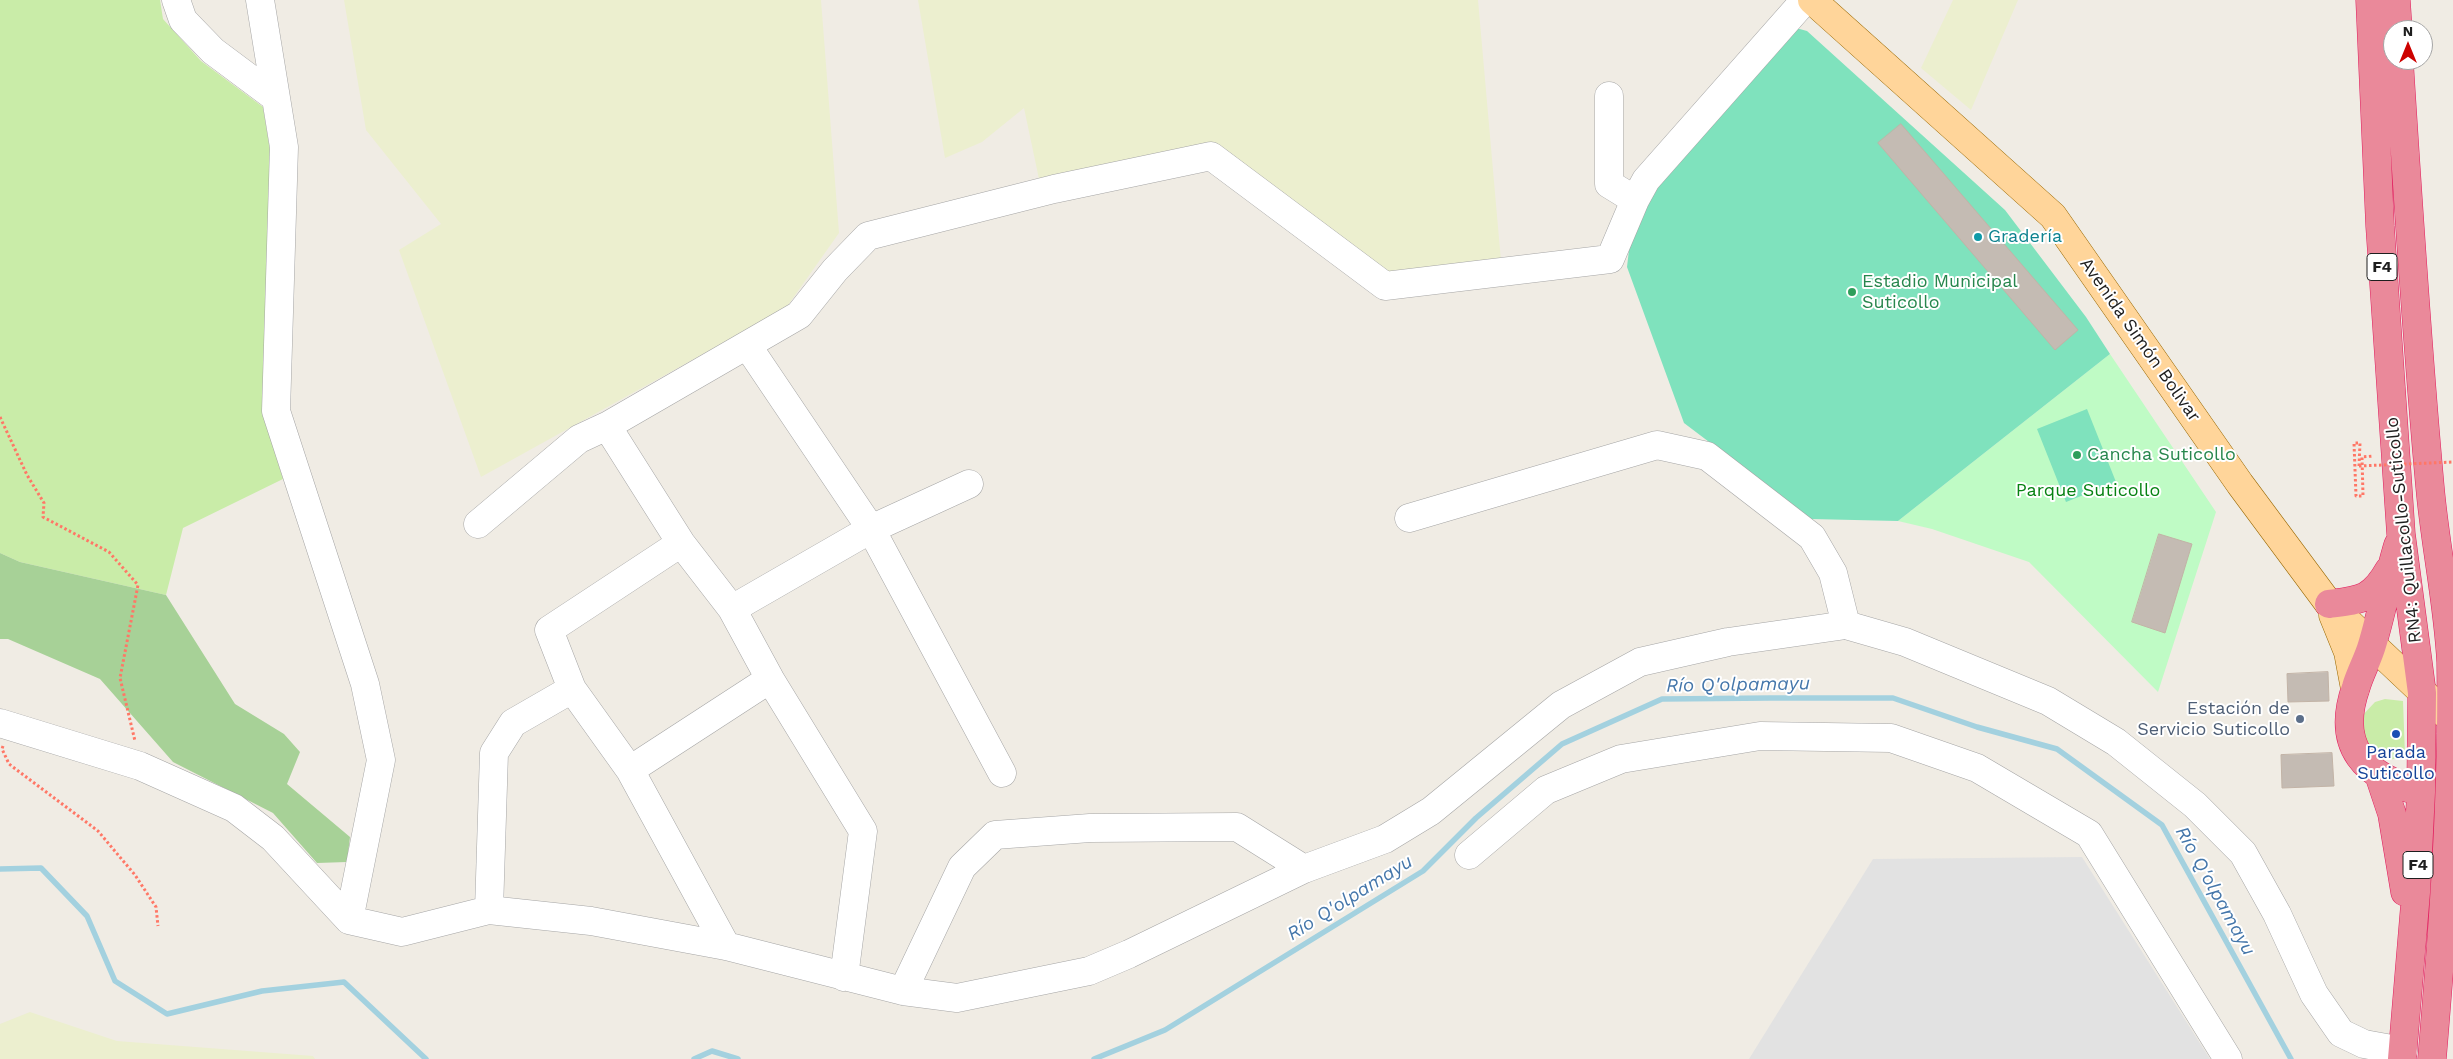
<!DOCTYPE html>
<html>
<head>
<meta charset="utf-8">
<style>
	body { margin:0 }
	#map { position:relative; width:2453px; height:1059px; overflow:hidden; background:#f0ece4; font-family:"Work Sans",sans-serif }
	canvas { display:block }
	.north { position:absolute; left:2383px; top:20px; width:50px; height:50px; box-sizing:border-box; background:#fff; border:1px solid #a5a5a5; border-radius:50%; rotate:0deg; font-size:14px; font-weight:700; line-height:20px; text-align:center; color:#1e1e1e }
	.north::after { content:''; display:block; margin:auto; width:18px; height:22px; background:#cd0200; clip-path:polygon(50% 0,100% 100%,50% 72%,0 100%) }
</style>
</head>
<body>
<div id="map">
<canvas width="2453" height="1059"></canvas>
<div class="north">N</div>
</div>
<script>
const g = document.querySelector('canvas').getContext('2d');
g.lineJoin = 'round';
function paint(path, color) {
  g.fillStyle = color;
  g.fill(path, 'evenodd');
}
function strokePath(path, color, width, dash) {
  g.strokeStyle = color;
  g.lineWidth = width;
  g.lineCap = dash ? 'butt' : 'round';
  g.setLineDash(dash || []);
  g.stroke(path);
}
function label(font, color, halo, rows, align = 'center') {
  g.font = font + ' "Work Sans",sans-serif';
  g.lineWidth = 4;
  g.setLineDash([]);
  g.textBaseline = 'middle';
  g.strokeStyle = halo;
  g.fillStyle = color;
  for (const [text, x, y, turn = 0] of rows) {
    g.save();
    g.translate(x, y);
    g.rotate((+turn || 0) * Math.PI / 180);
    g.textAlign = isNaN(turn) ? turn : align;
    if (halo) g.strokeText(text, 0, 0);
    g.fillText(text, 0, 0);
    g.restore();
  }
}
paint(new Path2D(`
	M344,0H821L839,233L786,308L481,477L399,250L441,224L366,130Z
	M918,0H1478L1501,261L1383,276L1215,147L1039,179L1024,108L982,142L945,158Z
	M1953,0H2018L1971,110L1921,68Z
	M30,1012L117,1041L313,1056L315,1059H0V1024Z`), '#ecefcf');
paint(new Path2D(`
	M0,0H160L163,19L201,61L263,107L270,150L263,412L283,479L183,528L166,595L20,562L0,553Z
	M2385,699L2403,701L2405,755C2383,764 2380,760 2362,747L2361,717L2375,702Z`), '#c9eca8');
paint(new Path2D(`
	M0,553L20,562L166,595L235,704L284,734L300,752L287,784L350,837L347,862L317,863L273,813L173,762L100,679L8,639H0Z`), '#a7d197');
paint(new Path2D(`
	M2110,354L2216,512L2158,692L2029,562L1932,529L1898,521Z`), '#bffbc5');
paint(new Path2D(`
	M1796,28L1807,31L2005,210L2086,317L2110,354L1898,521L1811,519L1684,423L1627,267L1632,224L1658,181Z
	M2087,409L2116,482L2066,502L2037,429Z`), '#7fe2bd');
paint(new Path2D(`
	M2082,857L2210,1059H1749L1873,859Z`), '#e2e2e2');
strokePath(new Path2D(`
	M0,869L41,868L87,916L115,981L167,1014L262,991L344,982L426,1059
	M694,1059L712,1051L738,1059
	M1094,1059L1165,1030L1423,871L1476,818L1562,744L1662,699L1771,698H1893L1977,727L2057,749L2162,825L2291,1059`), '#a3d1df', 5.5);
const building = new Path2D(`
	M1901,124L2078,330L2055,350L1878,143Z
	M2159,534L2192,544L2165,633L2132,622Z
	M2328,672L2329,701L2288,702L2287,674Z
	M2332,753L2334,786L2282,788L2281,755Z`);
paint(building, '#c4bbb3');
strokePath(building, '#c2b3a6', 1);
const minor = new Path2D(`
	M176,0L183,20L213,51L276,98
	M260,0L284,147L276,411L365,684L381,760L349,920
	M1609,96V184L1635,200
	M747,345L871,529L1002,773
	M607,426L681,543L732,609L770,679L863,831L844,977
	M1409,518L1657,445L1707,456L1812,537L1833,573L1846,625
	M478,524L579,439L607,426L799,315L835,270L868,236L1054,189L1211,156L1385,286L1610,259L1635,200L1646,180L1805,0
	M681,543L549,630L572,689L630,770L726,946
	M732,609L871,529L969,484
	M0,723L140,766L234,808L273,838L349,920L402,932L489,910L591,921L726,946L903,991L957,998L1089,971L1129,954L1304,869L1385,839L1431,811L1561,705L1640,662L1728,642L1846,625L1905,642L2048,701L2116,742L2195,805L2243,853L2277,914L2314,994L2341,1033L2364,1044L2403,1051
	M630,770L770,679
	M1469,855L1546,790L1621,759L1760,736L1891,738L1977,768L2089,834L2228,1059
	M489,910L494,753L513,723L572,689
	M903,991L962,867L995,835L1090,828L1237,827L1304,869`);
const major = new Path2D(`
	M1812,0L2053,216L2240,484L2329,604L2453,721
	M2333,615L2348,652L2355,689`);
const highway = new Path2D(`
	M2370,0L2380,226L2401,534L2422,693L2421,792L2416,892L2402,1059
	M2396,0L2398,30
	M2399,60C2408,203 2417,345 2430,487C2435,545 2448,603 2451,662C2453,794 2443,928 2432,1059
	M2398,545C2388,578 2382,612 2372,645C2368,659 2360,673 2356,687C2335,747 2365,777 2421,792
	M2329,604C2360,600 2372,600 2389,570
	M2379,775L2392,814L2405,892`);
strokePath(minor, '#a5a5a5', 29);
strokePath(major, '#996800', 29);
strokePath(highway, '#e11d5e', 29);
strokePath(new Path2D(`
	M0,417L27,475L44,503L43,517L109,552L138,585L120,678L135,741
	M2359,466L2360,443H2354L2356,496H2363L2362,457L2373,456
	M3,746L2,749L9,764L98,831L135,875L156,907L158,926`), '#f76', 3, [2.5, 2.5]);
strokePath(minor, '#fff', 28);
strokePath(major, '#ffd59a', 28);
strokePath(highway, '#ea899a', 28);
strokePath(new Path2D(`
	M2359,466L2453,462`), '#f76', 3, [2.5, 2.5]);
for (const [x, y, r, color] of [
	[1978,237,5,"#0f9aa8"],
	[1852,292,5,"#2e9e5b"],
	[2077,455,5,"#2e9e5b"],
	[2300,719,5,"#5c6f8a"],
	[2396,734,5,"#1a4fb4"]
]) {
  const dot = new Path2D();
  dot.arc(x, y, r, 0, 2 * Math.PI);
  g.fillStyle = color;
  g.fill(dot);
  strokePath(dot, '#fff', 2);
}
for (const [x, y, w] of [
	[2382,267,30],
	[2418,865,30]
]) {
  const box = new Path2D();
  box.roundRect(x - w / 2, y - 13.5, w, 27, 4);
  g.fillStyle = '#fff';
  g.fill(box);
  strokePath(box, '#1e1e1e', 1);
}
label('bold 16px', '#1e1e1e', null, [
	["F4",2382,267],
	["F4",2418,865]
]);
label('18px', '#0d838f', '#fff', [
	["Gradería",1988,237]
], 'left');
label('18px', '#27864d', '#fff', [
	["Estadio Municipal",1862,282],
	["Suticollo",1862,303],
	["Cancha Suticollo",2087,455]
], 'left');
label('18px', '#1e1e1e', '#fff', [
	["Avenida Simón Bolivar",2140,340,55],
	["RN4: Quillacollo-Suticollo",2404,530,-96]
]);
label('18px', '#078213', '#fff', [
	["Parque Suticollo",2088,491]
]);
label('18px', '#4e5e75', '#fff', [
	["Estación de",2290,709],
	["Servicio Suticollo",2290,730]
], 'right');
label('18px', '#164399', '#fff', [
	["Parada",2396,753],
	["Suticollo",2396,774]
]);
label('italic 19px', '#4476aa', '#fff', [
	["Río Q'olpamayu",1738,685,-1],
	["Río Q'olpamayu",2215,891,61],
	["Río Q'olpamayu",1350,898,-32]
]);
</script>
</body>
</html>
